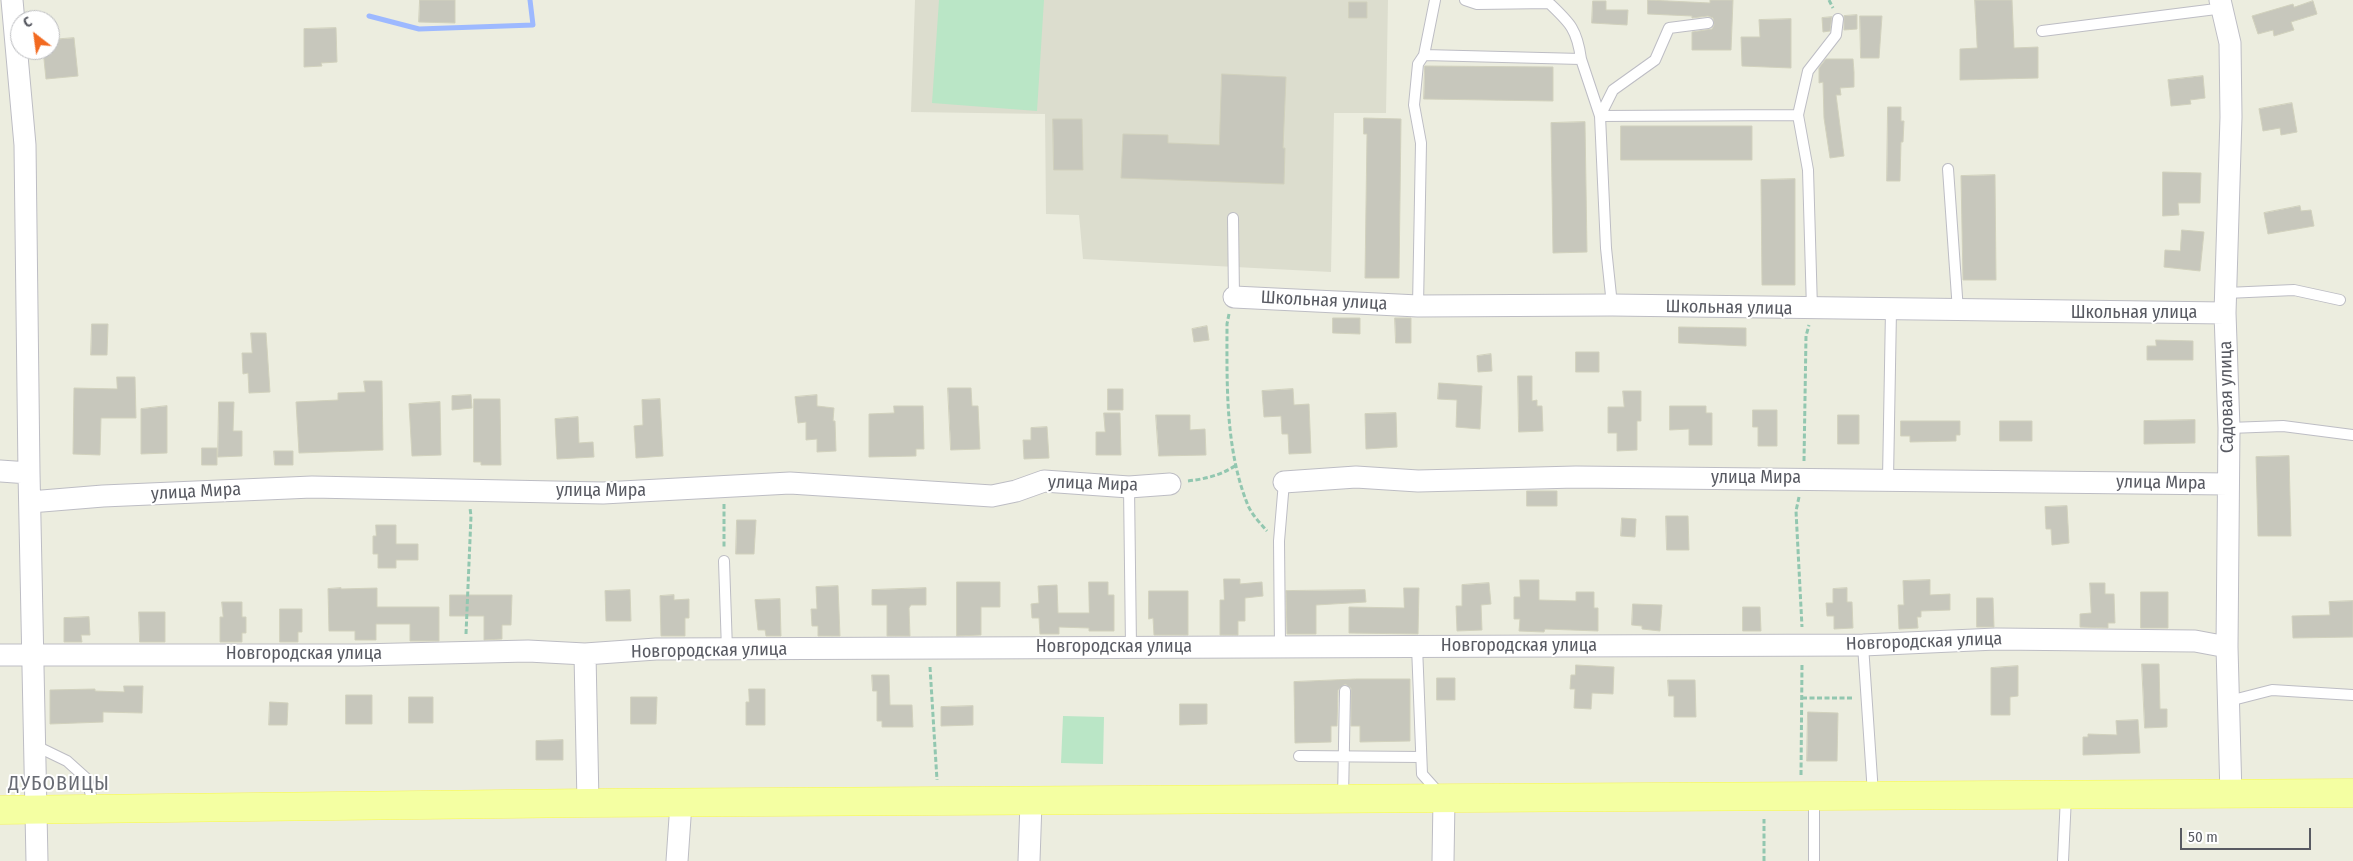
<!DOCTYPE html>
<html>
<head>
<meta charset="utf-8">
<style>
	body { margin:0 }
	#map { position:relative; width:2353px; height:861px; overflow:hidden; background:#eceddf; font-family:"Fira Sans Condensed",sans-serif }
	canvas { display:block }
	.north { position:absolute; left:10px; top:10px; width:50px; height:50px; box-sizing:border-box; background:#fff; border:1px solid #bcbdc0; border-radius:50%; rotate:330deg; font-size:14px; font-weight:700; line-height:20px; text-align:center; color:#585a62 }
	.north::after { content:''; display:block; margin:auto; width:18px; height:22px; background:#f26a20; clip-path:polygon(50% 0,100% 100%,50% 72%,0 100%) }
	.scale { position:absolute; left:2180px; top:828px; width:131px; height:22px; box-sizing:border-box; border:2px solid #585a62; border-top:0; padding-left:6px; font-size:15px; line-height:18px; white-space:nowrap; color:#585a62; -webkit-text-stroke:4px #fff; paint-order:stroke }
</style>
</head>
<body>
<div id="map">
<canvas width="2353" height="861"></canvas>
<div class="north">С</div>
<div class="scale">50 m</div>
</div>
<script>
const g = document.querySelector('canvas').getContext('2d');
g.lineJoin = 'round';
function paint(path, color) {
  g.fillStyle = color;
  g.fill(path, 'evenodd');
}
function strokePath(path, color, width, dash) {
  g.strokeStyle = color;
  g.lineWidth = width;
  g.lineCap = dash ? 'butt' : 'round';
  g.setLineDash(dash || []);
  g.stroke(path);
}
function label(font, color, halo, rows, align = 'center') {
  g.font = font + ' "Fira Sans Condensed",sans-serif';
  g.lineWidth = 4;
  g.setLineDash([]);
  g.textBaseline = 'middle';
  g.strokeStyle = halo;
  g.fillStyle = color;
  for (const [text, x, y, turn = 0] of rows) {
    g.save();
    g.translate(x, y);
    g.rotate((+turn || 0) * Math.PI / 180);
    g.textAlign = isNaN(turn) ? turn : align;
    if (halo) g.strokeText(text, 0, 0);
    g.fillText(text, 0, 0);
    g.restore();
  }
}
paint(new Path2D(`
	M915,0H1388L1386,113H1334L1331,272L1083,259L1079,215L1046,214L1045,114L911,112Z`), '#dcddce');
paint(new Path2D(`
	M939,0H1044L1037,111L932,103Z
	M1063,716L1104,717L1103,764L1061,763Z`), '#bae6c6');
strokePath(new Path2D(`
	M369,16L419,29L533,25L530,0`), '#9db9ff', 5);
const building = new Path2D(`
	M420,0H455V23L419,22Z
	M1648,0L1710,3V0H1733L1731,50H1692V32L1712,29L1714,25L1713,18L1708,16L1692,18V16L1648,14Z
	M1975,0H2012L2014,48L2038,47V78L1960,80V49L1977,48Z
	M1593,1H1606V10H1628L1627,25L1592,23Z
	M2313,1L2317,14L2291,22L2294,30L2274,36L2273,30L2258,34L2252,16L2293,4L2294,7Z
	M1349,2H1367V18H1349Z
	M1857,15V29L1844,30V16Z
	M1860,16H1882L1879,58H1861Z
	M1832,17L1830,31L1823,32L1822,18Z
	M1791,19V68L1742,66L1741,37H1760L1759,20Z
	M336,28L337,62L321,63L322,66L304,67V29Z
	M74,38L78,76L46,79L43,50H50V40Z
	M1826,59H1853L1854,72V87L1840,88L1841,95H1836L1844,156L1830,158L1824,118L1823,82L1819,83V68Z
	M1425,66L1553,67V101L1424,99Z
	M1222,74L1286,77L1283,148H1285L1284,184L1121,178L1123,134L1168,135V143L1219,145Z
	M2203,76L2205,98L2190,100L2191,104L2171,106L2168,80Z
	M2292,103L2297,132L2281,135L2280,128L2263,131L2259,109Z
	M1888,107H1901V121H1904L1903,142H1901L1900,181H1887Z
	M1364,118L1401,119L1399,278H1365L1367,134H1364Z
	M1053,119H1082L1083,170H1054Z
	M1585,122L1587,252L1553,253L1551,123Z
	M1621,126H1752V160H1621Z
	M2163,172L2201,173L2200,203H2178L2179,215L2163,216Z
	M1995,175L1996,280H1963L1961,176Z
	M1795,179V285H1762L1761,180Z
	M2300,206L2301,211L2311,210L2314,226L2268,234L2264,213Z
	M2182,230L2204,232L2200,271L2164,267L2165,250L2180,251Z
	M1333,318H1360V334L1333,333Z
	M1395,318H1411V343H1396Z
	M92,324H108L107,355H91Z
	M1207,326L1209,340L1194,342L1192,329Z
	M1679,327L1746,328V346L1679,343Z
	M251,333H266L270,392L249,393L248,373L243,374L242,353H252Z
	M2156,340L2193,341V360H2147V346H2156Z
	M1576,352H1599V372H1576Z
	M1491,354L1492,371L1478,372L1477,356Z
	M1518,376H1532V401L1537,400V406H1542L1543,431L1519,432Z
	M117,377H135L136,418H101L100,455L73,454L74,388L117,389Z
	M364,381H382L383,450L299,453L296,402L338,400V393L365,392Z
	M1439,383L1482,386L1480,429L1456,427L1457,400L1438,399Z
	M948,388H971L972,406H978L980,449L951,450Z
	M1108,389H1123V410H1108Z
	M1293,389L1294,405L1309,404L1311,453L1289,454L1288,434H1282L1281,416L1264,417L1262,391Z
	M1623,391H1641V421H1637V450L1617,451V433H1608V407H1624Z
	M471,395L472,408L452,410V396Z
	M817,395V406L834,408L833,421H835L836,451L817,452V439L806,440V422L798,423L795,397Z
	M474,399H500L501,465H481V462H474Z
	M660,399L663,456L636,458L634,426L643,425L642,400Z
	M219,402H234L233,431H242V456L218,457Z
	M440,402L441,455L412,456L409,404Z
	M167,406V453L141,454V409Z
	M894,406H923L924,449H916V456L869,457V414L894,413Z
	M1670,406H1706V413H1712V445H1689V429L1670,430Z
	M1753,410H1777V446H1758V427H1753Z
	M1104,413H1120L1121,455H1096V432H1105Z
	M1396,413L1397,447L1366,449L1365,414Z
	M1156,415H1190V430L1205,429L1206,455L1159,456Z
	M1838,415H1859V444H1838Z
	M578,417L579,443L593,442L594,457L557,459L555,419Z
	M2195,420V443L2144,444V421Z
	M1901,421H1960V435H1956V441L1910,442V436H1901Z
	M2000,421H2032V441H2000Z
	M1047,427L1049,458L1024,459L1023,440H1031V428Z
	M202,448H217V465H202Z
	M274,451H293V465H275Z
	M2289,456L2291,536H2258L2256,457Z
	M1527,491H1557V506H1527Z
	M2067,506L2069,543L2052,545L2051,529H2046L2045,507Z
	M1666,516H1688L1689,550H1667Z
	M1622,518L1636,519L1635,537L1621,536Z
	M737,520H756L754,554H736Z
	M376,525H396V544H418V560H396V568H378V554H373V536H376Z
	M1224,579H1240V584L1262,582L1263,596L1245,598V621H1238V635H1220V600H1224Z
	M1520,580H1539V600L1576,601V592H1594V608H1598V631L1545,629L1544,632L1519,631L1520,619H1514V597H1520Z
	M1930,580V595L1950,594V610L1921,611V617H1917L1918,628L1899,629L1898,605H1904L1903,581Z
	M957,582H1000V607H981V635L957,636Z
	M1089,582H1108V595H1114V631H1089V628L1059,627V634H1040L1039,618H1032L1031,604L1039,603L1038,586L1057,585L1058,613H1089Z
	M1489,583L1491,604L1481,605L1482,630L1457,631L1456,606H1462V585Z
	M2090,583H2105V594H2114L2115,623H2108V628L2080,627V614L2091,613Z
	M838,586L840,636H818V626H812L811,609H817L816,587Z
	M341,588V589L377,588V607H439V641H410V624H376V640H355V631H329L328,589Z
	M926,588V605H911L909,608L910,636H887V605H872V590Z
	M1404,588H1419L1418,634L1349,633V607L1404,608Z
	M1847,588V602H1852L1853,628L1834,629V616H1827L1826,603H1833V589Z
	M630,590L631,621H606L605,591Z
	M1365,590L1366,602L1316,605V634H1287L1286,591Z
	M1149,591H1188V635H1154L1153,618L1149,619Z
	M2141,592H2168V628H2141Z
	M450,595H512L511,625H502V639L484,640V616H450Z
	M674,595V600L689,599V618H685V636H661L660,596Z
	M1977,598H1993L1994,627H1977Z
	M780,599L781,636H766L765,630H758L755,600Z
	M2353,601V637L2293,638L2292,616L2330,615L2329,602Z
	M222,602H242V617H246V633H242V642H220V617H223Z
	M1633,604L1662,605L1660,631L1642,629V626L1632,625Z
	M1743,607H1760L1761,631H1743Z
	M280,609H302V632H298V642H280Z
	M139,612H165V642H140Z
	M89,617L90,635H81L82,642H64V618Z
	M2142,664H2159L2160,709H2167V727L2145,728Z
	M1576,665L1614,667L1613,694L1592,693L1591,709L1574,708L1575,689H1570L1571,675H1575Z
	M2018,666V696L2010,697V715H1991V668Z
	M872,675H889L890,705H912L913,727H882V721H877V691H873Z
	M1437,678H1455V700H1437Z
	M1356,679H1410V741L1360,742V726H1351V688L1345,684L1338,690L1337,726H1331V742L1295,743L1294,682Z
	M1668,680H1695L1696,717H1674V696H1669Z
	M124,686H143L142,713L103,712V722L50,724V690L95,689V691L124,692Z
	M749,689H765V725H746V702H749Z
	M346,695H372V724H346Z
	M409,697H433V723H409Z
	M631,697H657L656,724H631Z
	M270,702L288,703L287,725H269Z
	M1180,704H1207V724L1180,725Z
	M973,706V725L941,726V707Z
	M1808,712L1838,713L1837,761H1807Z
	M2138,720L2140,753L2083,755V737H2088V734L2117,735L2116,721Z
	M563,740V760H536V741Z`);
paint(building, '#c7c7bc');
strokePath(building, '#d1d1bd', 1);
const lane = new Path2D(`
	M1465,0L1477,4L1549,3C1570,23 1577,29 1581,59
	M2042,31L2224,8
	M1424,55L1435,0
	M1600,116L1613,90L1655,60L1669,28L1708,23
	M1948,169L1958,311
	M1233,218L1234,297
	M2226,293L2294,290L2340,300
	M1612,305L1606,248L1600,116L1798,115
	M1418,306L1421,143L1414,105L1418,64L1424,55L1581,59L1600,116
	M1812,309L1808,170L1798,115L1808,71L1836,35L1838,19
	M2229,428L2283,426L2353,435
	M1888,479L1891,310
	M1129,487L1131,647
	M724,561L727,650
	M1863,645L1873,794
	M1417,646L1422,774L1439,793
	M1280,647L1279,541L1284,482
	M2229,701L2272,690L2353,695
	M36,746L67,761L87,779L94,808
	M1299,756L1421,757
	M1343,798L1345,691
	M1814,798V861
	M2063,861L2066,796`);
const street = new Path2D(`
	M12,0L25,145L29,473L37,861
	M2220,0L2230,43L2231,117L2225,313L2229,428L2227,647L2231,796
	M1234,297L1418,306L1612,305L2225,313
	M0,471L29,473
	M1284,482L1356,477L1418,481L1576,477L2228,484
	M30,502L103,496L312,487L603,493L790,483L992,496L1016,491L1044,481L1129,487L1170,484
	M585,654L588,803
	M0,655H358L528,651L585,654L656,649L1863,645L1996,639L2195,641L2227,647
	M677,861L681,803
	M1029,861L1031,802
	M1443,861L1444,799`);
const primary = new Path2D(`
	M0,810L588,803L2353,793`);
strokePath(lane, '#bdbdc4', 12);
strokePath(street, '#bdbdc4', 23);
strokePath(primary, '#f9f84c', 29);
strokePath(new Path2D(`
	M1829,0L1833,8
	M1229,314L1227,324C1227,383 1225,447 1247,503C1251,514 1260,523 1267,531
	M1804,461L1806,336L1809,325
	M1188,481C1205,479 1222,475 1236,465
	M1799,497L1796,511L1802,627
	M724,504V548
	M466,634L471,516L470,508
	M930,667L937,780
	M1802,698H1854
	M1801,775L1802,664
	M1764,861V819`), '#92c7b0', 3, [5, 2.5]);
strokePath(lane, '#fff', 10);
strokePath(street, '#fff', 21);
strokePath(primary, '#f4ffa2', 28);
label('18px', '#585a62', '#fff', [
	["Школьная улица",1324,301,3],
	["Школьная улица",1729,308,1],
	["Школьная улица",2134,313],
	["Садовая улица",2227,397,-91],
	["улица Мира",1756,478],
	["улица Мира",2161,483,1],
	["улица Мира",1093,484,2],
	["улица Мира",601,491],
	["улица Мира",196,492,-3],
	["Новгородская улица",1924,642,-2],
	["Новгородская улица",1519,646],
	["Новгородская улица",1114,647],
	["Новгородская улица",709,651,-1],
	["Новгородская улица",304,654]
]);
g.letterSpacing = '1px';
label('20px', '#696c74', '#fff', [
	["ДУБОВИЦЫ",59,784]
]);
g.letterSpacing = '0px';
</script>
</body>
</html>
